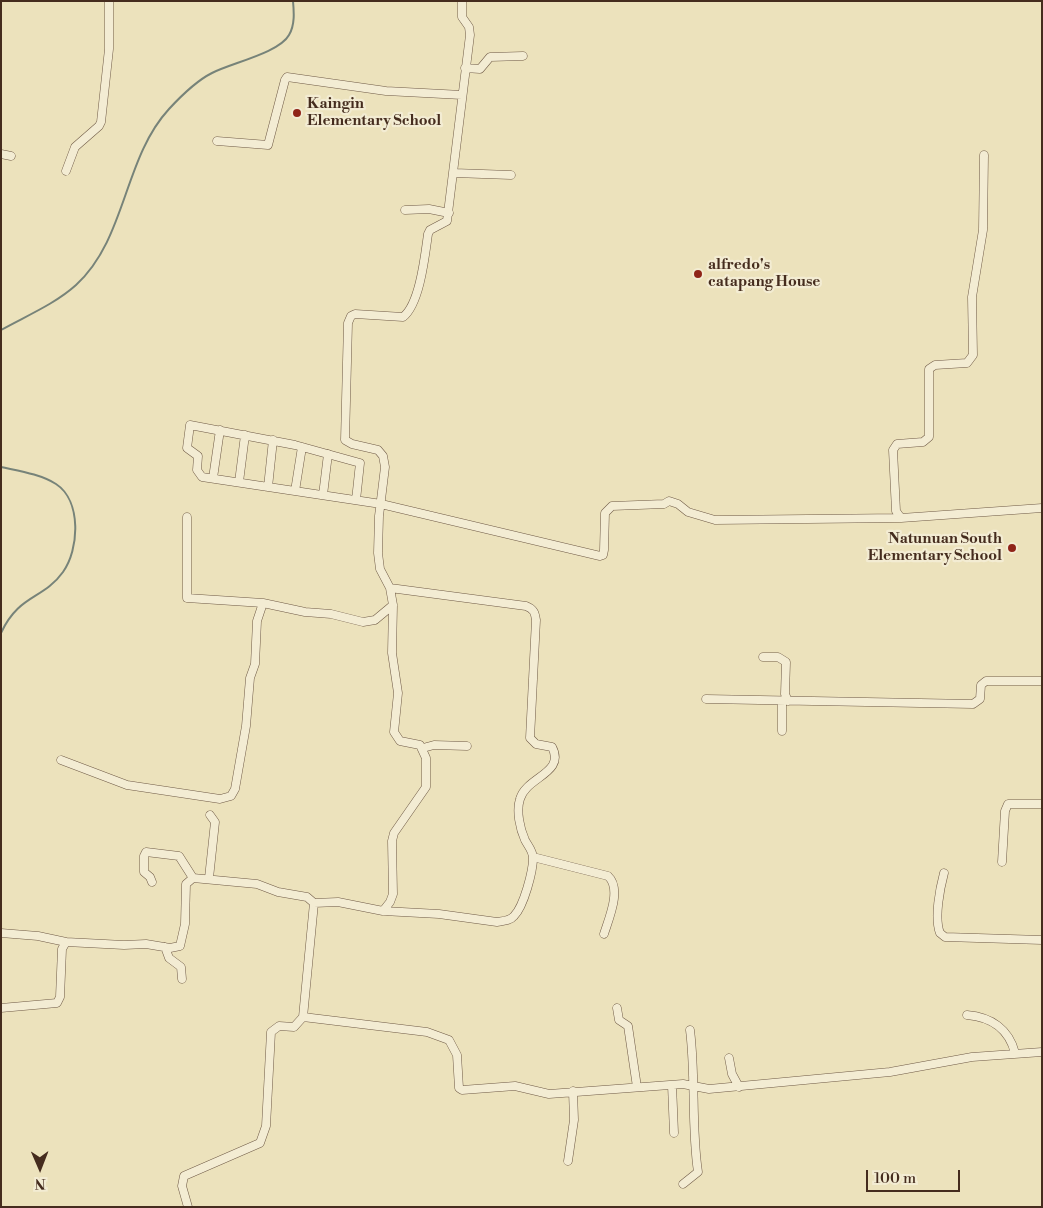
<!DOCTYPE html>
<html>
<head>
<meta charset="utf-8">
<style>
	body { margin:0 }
	#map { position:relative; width:1043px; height:1208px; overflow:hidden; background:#ece2bc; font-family:"Libre Bodoni",serif }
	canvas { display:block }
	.frame { position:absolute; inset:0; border:2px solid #452c1e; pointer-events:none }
	.north { position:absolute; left:15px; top:1143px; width:50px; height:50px; -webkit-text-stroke:4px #f3ecd3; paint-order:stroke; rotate:179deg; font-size:14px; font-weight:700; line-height:20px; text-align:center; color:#452c1e }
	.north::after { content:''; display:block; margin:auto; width:18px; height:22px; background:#452c1e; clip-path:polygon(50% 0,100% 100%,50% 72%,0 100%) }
	.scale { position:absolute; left:866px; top:1170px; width:94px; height:22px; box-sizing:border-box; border:2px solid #452c1e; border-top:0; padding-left:6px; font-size:15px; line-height:18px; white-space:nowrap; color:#452c1e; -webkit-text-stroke:4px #f3ecd3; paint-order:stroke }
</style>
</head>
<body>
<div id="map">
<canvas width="1043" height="1208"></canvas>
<div class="frame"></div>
<div class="north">N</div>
<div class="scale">100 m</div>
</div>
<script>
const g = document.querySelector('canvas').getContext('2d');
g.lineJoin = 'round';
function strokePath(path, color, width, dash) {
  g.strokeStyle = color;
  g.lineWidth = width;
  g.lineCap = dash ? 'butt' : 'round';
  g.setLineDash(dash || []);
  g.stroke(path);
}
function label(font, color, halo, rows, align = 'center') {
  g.font = font + ' "Libre Bodoni",serif';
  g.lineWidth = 4.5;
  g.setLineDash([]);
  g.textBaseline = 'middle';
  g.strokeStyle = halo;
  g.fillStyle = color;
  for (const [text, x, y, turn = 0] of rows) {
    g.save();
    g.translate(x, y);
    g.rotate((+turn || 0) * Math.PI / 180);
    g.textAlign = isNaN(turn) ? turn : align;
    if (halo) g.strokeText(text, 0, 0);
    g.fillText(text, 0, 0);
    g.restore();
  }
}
strokePath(new Path2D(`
	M1,330C26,316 55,304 76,285C127,238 123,159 169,109C181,96 196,81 212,73C231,63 279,53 289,35C295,25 294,12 293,1
	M1,467C19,471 40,474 56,484C82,501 79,550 63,572C43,600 19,594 1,633`), '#778379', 2);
const minor = new Path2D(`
	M465,68L480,69L490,57L523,56
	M217,141L268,145L285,80L287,77L386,91L462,95
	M1,154L11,156
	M984,155L983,230L972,297L973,355L967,363L935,365L929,369V437L923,442L897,444L893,450L896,511L901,518L1042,508
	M66,171L75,147L99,126L101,122L109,49V1
	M454,173L511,175
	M405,210L429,209L449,213
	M213,478L220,430
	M239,482L245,435
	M268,487L273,440
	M295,491L302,447
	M323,495L328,454
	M356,500L360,463L295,445L190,425L187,448L198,456L197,470L202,477L381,504L600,556L603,555L604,550L605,513L612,506L664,504L669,501L678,504L688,512L715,520L901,518
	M187,517V598L263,603L305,612L331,614L363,622L375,620L393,605
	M763,657H778L786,662L785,694L788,701
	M706,699L973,704L980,699L981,685L986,681H1042
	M782,731V701
	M423,748L434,745L467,746
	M61,760L127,785L220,799L231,796L235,789L246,726L250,678L255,664L257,621L263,603
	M533,857L608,876C622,889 609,918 604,934
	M1002,862L1005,811L1008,804H1042
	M944,873C940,888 934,918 940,933L945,937L1042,940
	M209,878L215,822L210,815
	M152,882L150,877L144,872V856L146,852L179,856L193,878
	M383,911L390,902L393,894L392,841L394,833L426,787V758L420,745L400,741L394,732L398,693L392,653L393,605L390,588L380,569L378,553L379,516L385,467L383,456L378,450L352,444L345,440L348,323L351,316L355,314L403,317C420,304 425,255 428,234L430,230L447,221L470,35L469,27L462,17V1
	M1,933L38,936L66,942
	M165,947L169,958L181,967L182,979
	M1,1008L57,1003L60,997L62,949L66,942L124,945L146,944L170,948L180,946L185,924L186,884L193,878L257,884L278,892L307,897L314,903
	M617,1008L619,1020L628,1026L637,1087
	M967,1015C991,1017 1009,1029 1015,1053
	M303,1017L427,1032L449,1040L457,1055L459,1088L462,1090L515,1086L549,1094L683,1084L709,1089L890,1072L972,1057L1042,1052
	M729,1058L732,1074L739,1087
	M672,1085L674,1133
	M568,1161L574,1120L573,1091
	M683,1184L698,1172C691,1125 696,1078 690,1030
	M188,1207L182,1186L184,1176L260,1143L266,1126L271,1032L279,1026L294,1027L303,1017L314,903L338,902L383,911L439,914L497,922C503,921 510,921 514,916C524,906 533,871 533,858C533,851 528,846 525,840C520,829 516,811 520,799C526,777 566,773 552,747L536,744L530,738L536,620C535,613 534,609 526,606L390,588`);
strokePath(minor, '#6f5a46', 9);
strokePath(minor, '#f3ecd3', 8);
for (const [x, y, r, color] of [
	[297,113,5,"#8f2418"],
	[698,274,5,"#8f2418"],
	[1012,548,5,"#8f2418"]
]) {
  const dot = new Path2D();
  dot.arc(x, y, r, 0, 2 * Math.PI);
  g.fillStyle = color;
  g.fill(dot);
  strokePath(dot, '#f3ecd3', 2);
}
label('bold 15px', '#452c1e', '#f3ecd3', [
	["Kaingin",307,104],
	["Elementary School",307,121],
	["alfredo's",708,265],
	["catapang House",708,282],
	["Natunuan South",1002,539,"right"],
	["Elementary School",1002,556,"right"]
], 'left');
</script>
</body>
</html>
